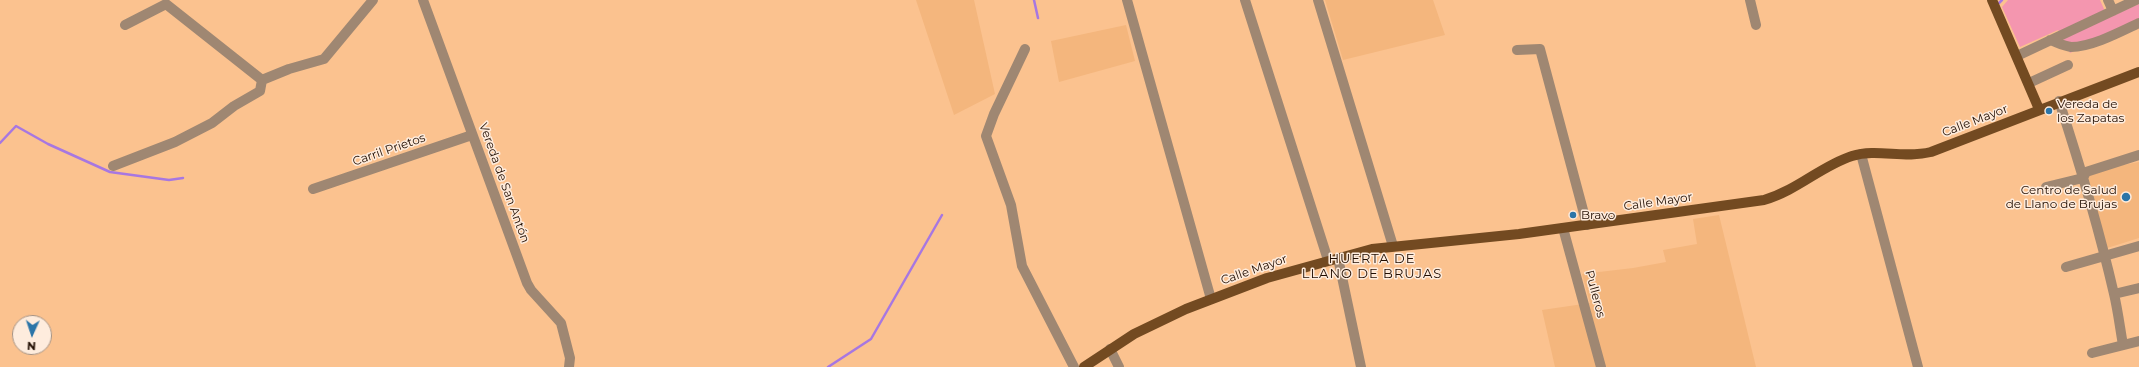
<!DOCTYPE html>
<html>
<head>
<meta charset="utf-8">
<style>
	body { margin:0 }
	#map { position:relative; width:2139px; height:367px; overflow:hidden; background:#fbc28f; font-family:Montserrat,sans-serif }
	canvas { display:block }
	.north { position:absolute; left:12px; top:315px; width:40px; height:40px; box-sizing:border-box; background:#feecdd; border:1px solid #a69385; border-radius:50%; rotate:183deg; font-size:11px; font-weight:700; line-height:16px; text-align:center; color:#210d00 }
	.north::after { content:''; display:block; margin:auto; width:14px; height:18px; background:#2b75a8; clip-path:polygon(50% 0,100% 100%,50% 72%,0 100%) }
</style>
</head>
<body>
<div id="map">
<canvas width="2139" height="367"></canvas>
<div class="north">N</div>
</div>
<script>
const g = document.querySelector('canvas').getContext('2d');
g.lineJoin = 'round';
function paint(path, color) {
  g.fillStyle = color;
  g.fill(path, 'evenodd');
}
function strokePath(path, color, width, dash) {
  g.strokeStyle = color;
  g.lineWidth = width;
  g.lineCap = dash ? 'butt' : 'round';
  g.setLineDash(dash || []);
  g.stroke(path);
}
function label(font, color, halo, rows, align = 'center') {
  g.font = font + ' Montserrat,sans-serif';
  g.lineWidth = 3;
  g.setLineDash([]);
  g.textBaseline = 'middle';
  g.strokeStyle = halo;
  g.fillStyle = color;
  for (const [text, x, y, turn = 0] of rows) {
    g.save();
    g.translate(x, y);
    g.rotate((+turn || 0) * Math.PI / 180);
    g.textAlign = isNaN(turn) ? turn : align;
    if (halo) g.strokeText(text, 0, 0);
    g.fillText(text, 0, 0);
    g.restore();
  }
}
paint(new Path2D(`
	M916,0H974L995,94L954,115Z
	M1325,0H1433L1445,35L1343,60Z
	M1126,25L1135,61L1059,82L1051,41Z
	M2139,162V238L2104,249L2086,172Z
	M1719,215L1756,367H1555L1542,310L1590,303L1582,274L1633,268L1666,262L1663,250L1697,244L1693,219Z`), '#f4b67d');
paint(new Path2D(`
	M2008,0H2100L2108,18L2139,4V21L2070,53L2058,30L2020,47L2002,7Z`), '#f496af');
strokePath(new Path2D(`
	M1034,0L1038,18
	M1999,3L2002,0
	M0,143L16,126L48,144L110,172L169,180L183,178
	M828,367L871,339L942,215`), '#a777e1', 2.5);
strokePath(new Path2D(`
	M423,0L527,283L531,290L561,323L570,358L569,367
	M1127,0L1211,299
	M1245,0L1328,260
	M1318,0L1393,246
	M1750,0L1756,25
	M2108,0L2113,11
	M125,25L166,4L262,80L289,69L324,59L373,0
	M2050,40C2056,42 2064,46 2071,47C2092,47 2120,32 2139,23
	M1025,49L994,114L986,136L1011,205L1022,266L1074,367
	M1517,50L1540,49L1587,225
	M2017,56L2136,0
	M2029,83L2068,65
	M2059,101C2080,165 2099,229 2114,294C2118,311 2120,328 2123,345
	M1861,154L1918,367
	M113,166L175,142L212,123L234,106L260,91L262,80
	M2046,187L2083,178L2086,172L2139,155
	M313,189L472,135
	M1563,228L1601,367
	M1338,258L1361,367
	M2066,267L2139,246
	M2114,294L2139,288
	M1110,349L1119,367
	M2092,353L2139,341`), '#9f8772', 10);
strokePath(new Path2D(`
	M1992,0L2039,109
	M1084,367L1134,334L1186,309L1267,278L1372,249L1519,234L1764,200C1798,190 1821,166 1852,156C1877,148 1904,159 1931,152L2139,72`), '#734a21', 10);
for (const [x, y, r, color] of [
	[2049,111,4,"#2b75a8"],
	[2126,197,5,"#2b75a8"],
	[1573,215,4,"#2b75a8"]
]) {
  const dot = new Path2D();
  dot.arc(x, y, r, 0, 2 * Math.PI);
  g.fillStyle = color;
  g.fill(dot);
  strokePath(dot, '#feecdd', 1.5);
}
label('12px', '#210d00', '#feecdd', [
	["Vereda de",2057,104],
	["los Zapatas",2057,118],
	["Centro de Salud",2117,190,"right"],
	["de Llano de Brujas",2117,204,"right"],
	["Bravo",1581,215]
], 'left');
label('12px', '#210d00', '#feecdd', [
	["Calle Mayor",1975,121,-21],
	["Carril Prietos",389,150,-19],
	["Vereda de San Antón",504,183,70],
	["Calle Mayor",1658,202,-8],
	["Calle Mayor",1254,270,-19],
	["Pulleros",1595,294,75]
]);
g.letterSpacing = '1px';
label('13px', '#210d00', '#feecdd', [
	["HUERTA DE",1372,259],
	["LLANO DE BRUJAS",1372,274]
]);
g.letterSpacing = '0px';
</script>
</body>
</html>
